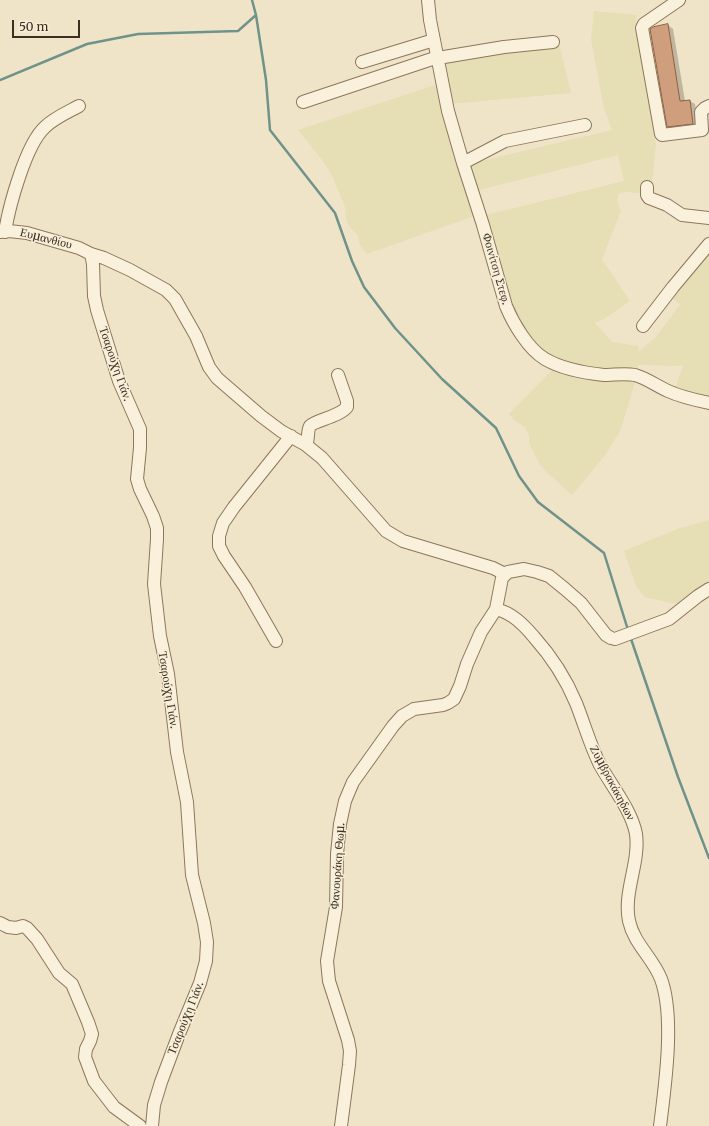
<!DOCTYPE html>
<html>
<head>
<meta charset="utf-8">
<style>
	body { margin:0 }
	#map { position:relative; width:709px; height:1126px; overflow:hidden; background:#f0e4c8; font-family:Merriweather,serif }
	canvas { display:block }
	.scale { position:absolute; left:12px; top:20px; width:68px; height:18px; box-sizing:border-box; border:2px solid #3d2e20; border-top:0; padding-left:5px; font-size:12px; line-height:14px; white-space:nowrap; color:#3d2e20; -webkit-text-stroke:3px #f7eed8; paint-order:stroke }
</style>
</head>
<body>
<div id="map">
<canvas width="709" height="1126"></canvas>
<div class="scale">50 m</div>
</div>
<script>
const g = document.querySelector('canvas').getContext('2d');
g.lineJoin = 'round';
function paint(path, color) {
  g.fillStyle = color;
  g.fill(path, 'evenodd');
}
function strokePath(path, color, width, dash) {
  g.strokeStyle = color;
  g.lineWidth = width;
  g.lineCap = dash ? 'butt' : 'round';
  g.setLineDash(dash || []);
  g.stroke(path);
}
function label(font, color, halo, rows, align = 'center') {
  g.font = font + ' Merriweather,serif';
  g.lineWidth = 3;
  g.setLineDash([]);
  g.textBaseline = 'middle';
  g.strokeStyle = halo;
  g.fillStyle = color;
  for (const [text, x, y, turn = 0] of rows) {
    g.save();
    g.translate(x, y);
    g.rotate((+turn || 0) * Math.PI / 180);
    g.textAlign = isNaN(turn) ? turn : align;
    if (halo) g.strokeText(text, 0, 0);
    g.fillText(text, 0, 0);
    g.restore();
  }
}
paint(new Path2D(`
	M594,11L637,15L635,27L656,144L651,194L627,192L619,193L617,201L621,211L602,259L630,301L604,319L595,323L612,342L638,346L639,351L655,338L680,305L669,295L709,247V400L674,391L683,366L638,365L637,372H603L545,357L526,334L509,307L482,216L624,181L618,155L475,191L468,164L612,130L604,109L591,39Z
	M559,44L571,93L450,104L442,60L532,46Z
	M438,84L477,215L367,254L360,245L358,236L349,226L346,220L345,207L332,175L322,160L298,130Z
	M555,367L636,379L621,429L606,454L572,495L552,477L540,465L529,443V436L525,427L515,421L509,414Z
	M709,520V585L682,603H670L645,597L637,588L624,551L680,528Z`), '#e6deb5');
paint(new Path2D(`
	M668,25L673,29L685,101H690L695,104L698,126L674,129L668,126Z`), '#0003');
strokePath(new Path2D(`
	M252,0L256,15L266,80L270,130L335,213L352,261L364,287L395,328L442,379L496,428L519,476L538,502L604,553L628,630
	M0,80L87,44L138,34L238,31L256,15
	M630,636L678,777L709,858`), '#6f938a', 2.5);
const building = new Path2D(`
	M668,24L680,101L690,100L693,124L667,127L650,29L653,27Z`);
paint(building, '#cf9f7d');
strokePath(building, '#8d5f41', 1);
const minor = new Path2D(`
	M428,0L430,20L448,111L463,163L483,225L506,306C513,323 528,349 545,359C562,369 585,373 604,375C614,375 625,373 635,375C646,378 657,386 668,391C681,397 695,400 709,403
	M679,0L644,24L642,28L661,134L662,135L702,130L701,112L705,108L709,106
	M362,62L434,40
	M303,102L432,59L504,47L553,42
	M463,163L505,141L585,125
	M647,187V195L649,198L667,205L682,215L709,218
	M0,232L9,231L27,233L79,248L91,254L104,258L130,270L166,290L175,299L196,336L209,367L217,378L261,416L281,431L306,445L322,458L386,531L403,541L493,568L505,574
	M5,232C9,206 26,144 45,127C54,118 68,112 79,106
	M91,254L93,264L94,296L97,310L119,381L140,429V448L137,479L140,489L153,516L157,528V539L154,584L160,636L168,674L177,752L187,802L192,875L204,923L207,942L206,961L200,983L179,1034L161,1082L154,1105L152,1126
	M643,326L673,287L709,244
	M306,445C309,439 307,431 310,426C315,420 339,417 347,407V401L338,375
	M496,609C512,613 523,624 534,637C551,656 566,679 576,703C584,723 590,745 600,765C611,785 632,811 636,834C640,863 623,892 629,921C634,944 653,958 661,979C675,1017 665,1086 660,1126
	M276,641L245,587L224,556L219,546V536L223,523L234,507L291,436
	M0,923L8,927L16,928L23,926L27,928L37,939L59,973L72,984L88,1022L92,1034L90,1041L86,1049L85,1057L94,1081L114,1107L140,1126
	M341,1126L349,1065L350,1051L348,1040L329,981L327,961L336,907L337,854L340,824L345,801L353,782L393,726L402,716L414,709L443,705L448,703L454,699L460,686L467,664L481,632L496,609L502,578L508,572L524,569L537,572L549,576L565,589L581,603L606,635L611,638L615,639L669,619L698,596L709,589`);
strokePath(minor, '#8d765c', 14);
strokePath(minor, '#faf1dc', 12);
label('12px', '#3d2e20', '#f7eed8', [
	["Ευμανθίου",46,239,14],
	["Φοινίτση Στεφ.",496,269,74],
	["Τσαρούχη Γιάν.",115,364,71],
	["Τσαρούχη Γιάν.",168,690,81],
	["Ζυμβρακάκηδων",612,783,62],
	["Φανουράκη Θωμ.",338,866,-86],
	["Τσαρούχη Γιάν.",186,1018,-68]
]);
</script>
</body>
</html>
